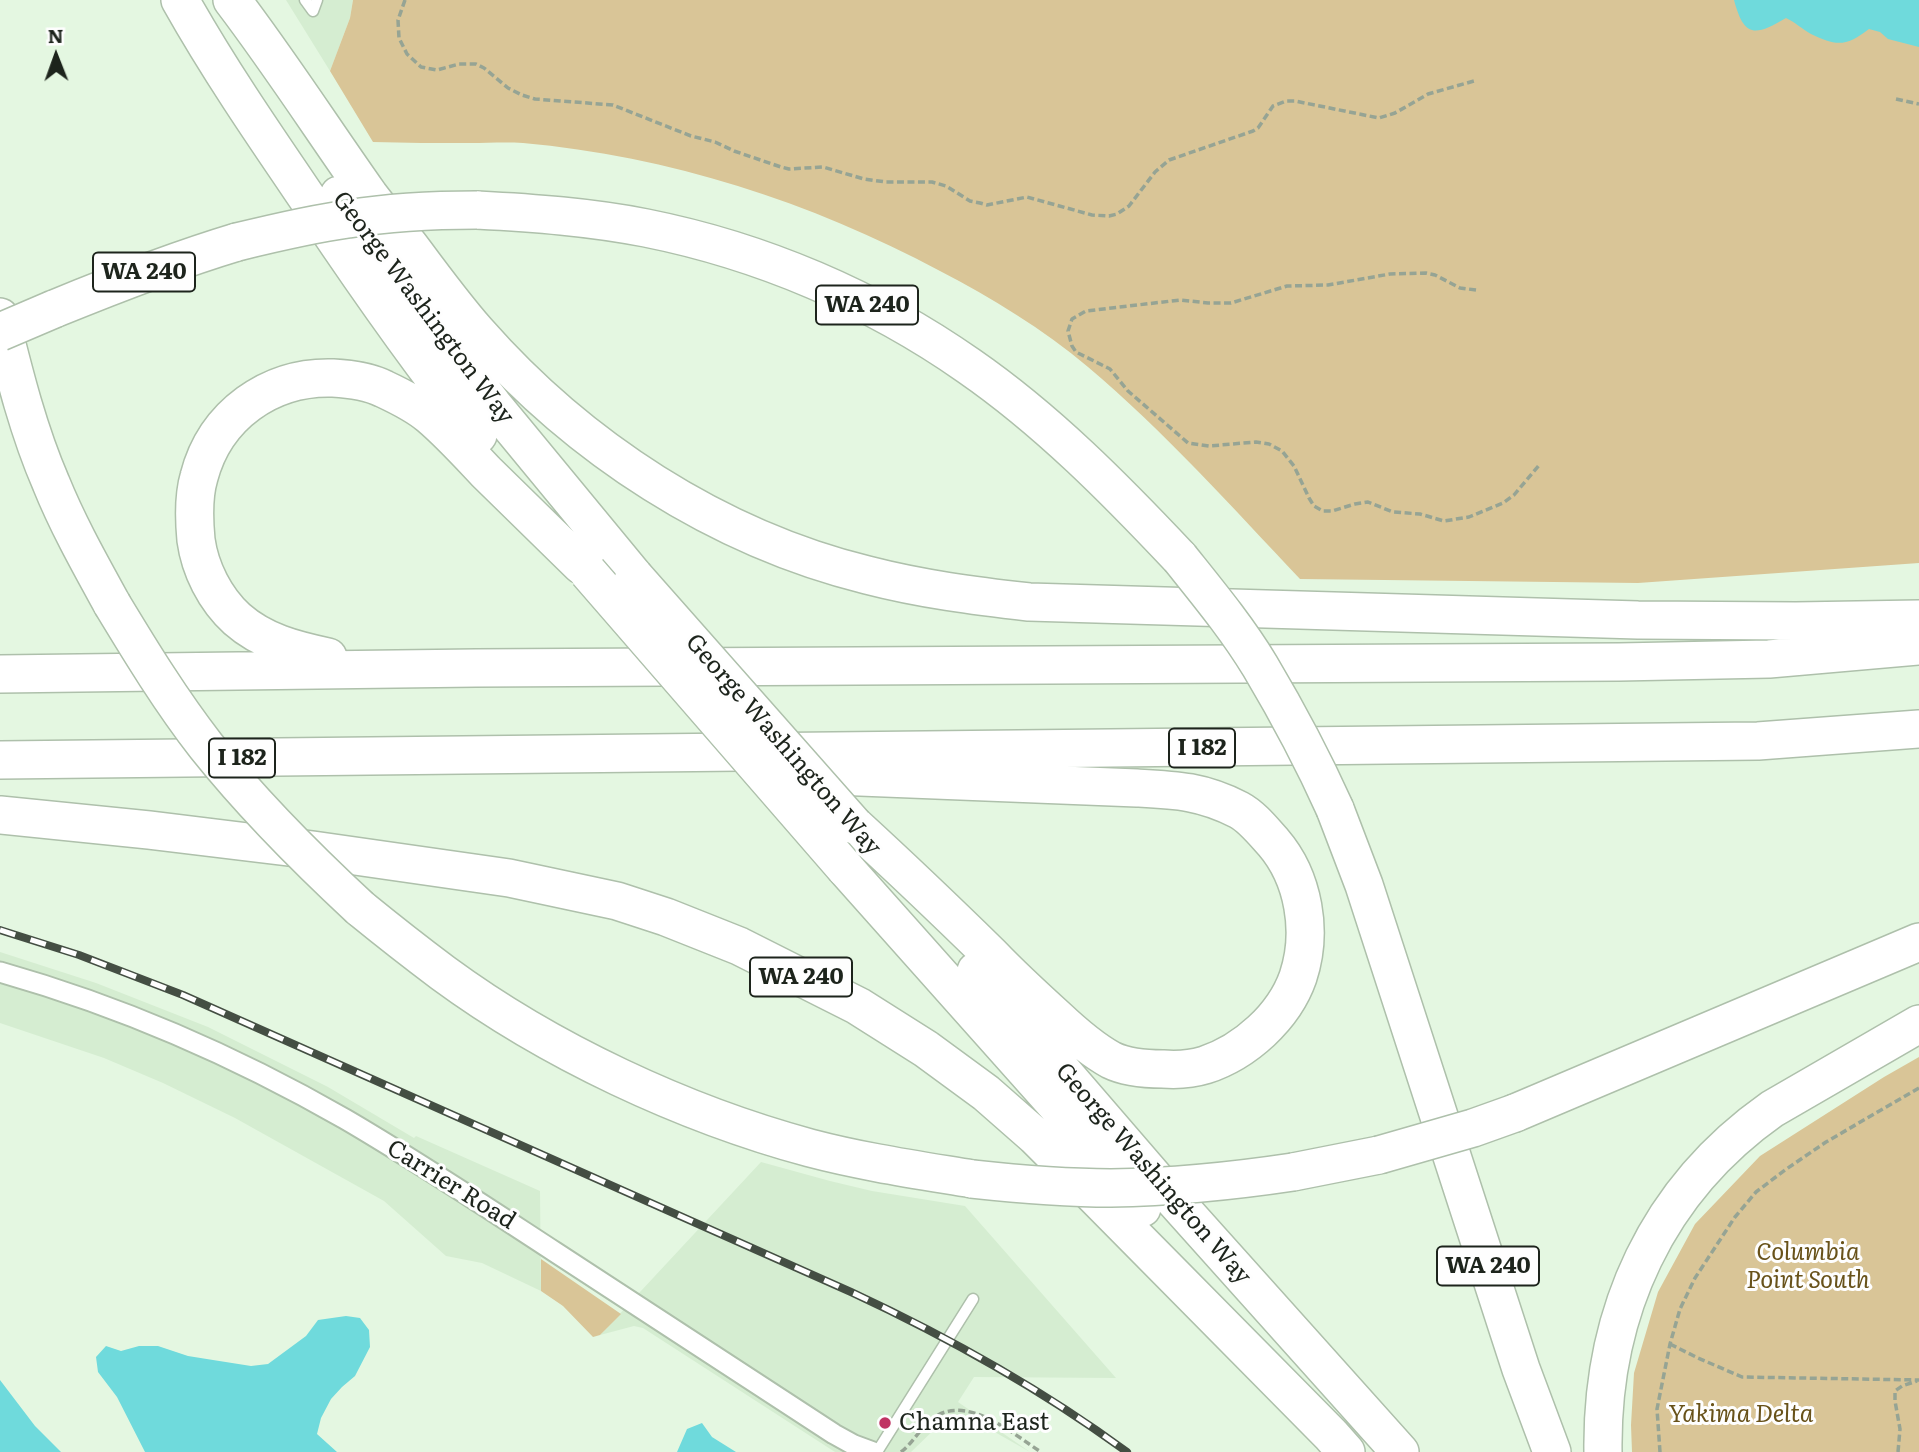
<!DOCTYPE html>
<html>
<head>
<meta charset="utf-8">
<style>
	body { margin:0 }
	#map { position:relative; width:1919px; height:1452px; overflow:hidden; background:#e4f7e1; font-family:Literata,serif }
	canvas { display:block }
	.north { position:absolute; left:21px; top:21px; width:70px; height:70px; -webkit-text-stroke:5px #fefefe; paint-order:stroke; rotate:359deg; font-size:19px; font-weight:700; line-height:28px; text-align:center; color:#1d241c }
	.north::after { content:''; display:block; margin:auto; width:24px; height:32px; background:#1d241c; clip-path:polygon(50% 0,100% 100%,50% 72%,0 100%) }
</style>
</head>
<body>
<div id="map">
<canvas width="1919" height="1452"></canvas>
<div class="north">N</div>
</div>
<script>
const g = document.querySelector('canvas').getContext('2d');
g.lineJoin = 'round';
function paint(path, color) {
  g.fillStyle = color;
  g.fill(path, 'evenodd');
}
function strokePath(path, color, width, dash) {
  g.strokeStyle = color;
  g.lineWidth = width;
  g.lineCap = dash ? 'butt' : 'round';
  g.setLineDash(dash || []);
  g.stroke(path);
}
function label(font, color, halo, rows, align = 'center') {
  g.font = font + ' Literata,serif';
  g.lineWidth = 6;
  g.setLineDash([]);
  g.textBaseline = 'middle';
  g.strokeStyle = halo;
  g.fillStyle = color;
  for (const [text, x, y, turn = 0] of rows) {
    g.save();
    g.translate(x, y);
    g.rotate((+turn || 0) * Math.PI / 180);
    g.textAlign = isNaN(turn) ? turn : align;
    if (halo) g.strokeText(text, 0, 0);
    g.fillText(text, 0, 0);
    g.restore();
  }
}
paint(new Path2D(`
	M286,0H353L350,18L330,71Z
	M0,952L96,983L208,1027L328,1087L414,1138L416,1136L540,1191L541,1291L482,1263L446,1256L384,1201L235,1118L163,1083L104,1058L0,1023Z
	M761,1162L830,1181L872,1191L965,1206L1116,1378L974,1377L958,1402L1030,1452L977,1422L960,1417L952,1418L940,1424L911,1452H835L643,1328L634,1326L600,1335Z`), '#d5edd1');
paint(new Path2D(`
	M353,0H1919V563L1638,583L1300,579C1231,506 1165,432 1088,367C1043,329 992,298 940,271C811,202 669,156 523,143C506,142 487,143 470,143C438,143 405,143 373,142L330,71L350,18Z
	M1919,1057V1452H1632L1631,1425L1634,1373L1658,1292L1695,1224L1760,1156L1884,1077Z
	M541,1259L621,1314L600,1335L593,1337L563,1306L541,1291Z`), '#d9c597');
paint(new Path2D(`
	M1734,0H1919V47L1888,39L1880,32L1869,29C1847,46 1837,47 1811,34C1802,29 1795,22 1786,18C1754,37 1744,37 1734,0Z
	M346,1316L360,1318L369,1330L370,1347L355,1376L342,1387L331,1399L321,1418L317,1434L337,1452H145L117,1397L98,1372L96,1357L106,1346L121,1351L139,1346H158L188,1356L213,1360L251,1366L268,1364L306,1336L318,1320Z
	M0,1380L35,1426L61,1452H0Z
	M702,1423L712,1437L736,1452H677L687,1429Z`), '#6fdadc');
const service = new Path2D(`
	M305,0L313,11L317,0
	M877,1452L973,1299`);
const minor = new Path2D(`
	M0,972C120,1006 237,1057 345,1119C417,1161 486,1207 555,1252C648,1313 741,1374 834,1434L854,1445L873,1452`);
const motorway = new Path2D(`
	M180,0C221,73 269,142 316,211C367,287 420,363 478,435
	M232,0C280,63 323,130 369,195C384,215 400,233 415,253C435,280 455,307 477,332C579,448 717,538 867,575C921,589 975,596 1029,602L1638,620L1796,621L1919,619
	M339,195L422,314L493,405L634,576
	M477,210C534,213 590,217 646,228C761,251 872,298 969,366C1047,420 1115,489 1180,558
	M54,309C115,284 174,261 237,242
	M0,317C14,373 28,430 51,483C68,525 90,564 112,604
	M328,657C295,650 263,642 237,619C215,599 200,569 196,540C194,519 193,497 199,477C215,415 270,376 333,378C351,379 368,381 384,389C399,396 417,405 430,416C450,433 468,453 486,472C518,503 549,534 581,565
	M0,674L476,668L1619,662L1769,659L1919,646
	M0,760L1758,741L1919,729
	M810,775L1137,788C1176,790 1202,791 1239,810C1252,817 1263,831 1273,842C1304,878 1313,932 1298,977C1284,1017 1245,1052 1205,1065C1192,1069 1177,1070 1163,1069C1146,1069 1127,1068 1111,1060C1091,1049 1074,1034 1057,1018C1035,998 1013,978 992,956C947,912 901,868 854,825
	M1335,809L1364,885L1521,1369L1552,1452
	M0,815L149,830L313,850L509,878L617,901L666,917L739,946L858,1006L926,1049L986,1093L1035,1136L1075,1176L1331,1435L1346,1452
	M845,868L1073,1124L1142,1208
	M360,908C387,930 415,952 443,973C549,1051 684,1114 810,1148C863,1162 918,1170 972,1179
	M976,971L1158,1182L1400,1452
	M1515,1113L1919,942
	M1293,1172L1379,1155
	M1603,1452C1601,1312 1657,1190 1772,1109L1919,1024`);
strokePath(service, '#aec0ab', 13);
strokePath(minor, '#aec0ab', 23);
strokePath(motorway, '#aec0ab', 40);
strokePath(new Path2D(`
	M405,0L398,20L399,38L407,54L421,67L437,70L459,64H476L484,68L508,88L522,95L535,99L613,105L691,136L715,142L734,151L781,167L789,169L823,167L864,179L886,182H932L946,186L970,201L980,203L987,205L1027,197L1092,215L1109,216L1117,214L1129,206L1155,172L1169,160L1253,131L1258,128L1273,106L1286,101H1295L1379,118L1395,113L1428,94L1474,81
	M1896,99L1919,104
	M1476,290L1460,288L1435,275L1426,273L1390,274L1328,285L1287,286L1231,303H1208L1180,300L1086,311L1072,319L1068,331L1072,346L1076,352L1110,369L1128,391L1188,443L1209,446L1256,442L1269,444L1282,451L1294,466L1309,498L1314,506L1323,511H1332L1355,504L1368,502L1393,512L1420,514L1444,521L1469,517L1503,503L1514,495L1540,464
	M1670,1344L1698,1358L1742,1377L1919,1380
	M901,1452C914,1442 922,1425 936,1416C970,1396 1013,1434 1041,1452
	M1660,1452L1657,1409L1670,1344L1680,1309L1695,1278L1735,1217L1756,1192L1785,1170L1826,1142L1919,1088
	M1898,1452L1900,1429L1895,1401V1391L1902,1386L1917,1381`), '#96a494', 3.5, [7, 3.5]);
strokePath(service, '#fff', 10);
strokePath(minor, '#fff', 19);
strokePath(motorway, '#fff', 37);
const rail = new Path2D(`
	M0,930L79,955L183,995L851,1292C948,1337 1041,1389 1127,1452`);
strokePath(rail, '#444e43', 8);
strokePath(rail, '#fefefe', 5, [16]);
const motorwayBridge = new Path2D(`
	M237,242C274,233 311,224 348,219C391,212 434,210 477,210
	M0,332L54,309
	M1180,558C1208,593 1237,628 1260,666C1288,713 1313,760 1335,809
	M588,572L845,868
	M634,576L854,825
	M112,604C141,652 171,701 206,746C253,805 305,857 360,908
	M1379,1155L1473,1128L1515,1113
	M972,1179C1018,1184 1065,1188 1111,1188C1172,1187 1233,1181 1293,1172`);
strokePath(motorwayBridge, '#aec0ab', 40, []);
strokePath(motorwayBridge, '#fff', 37);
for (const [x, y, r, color] of [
	[885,1423,7,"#c03363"]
]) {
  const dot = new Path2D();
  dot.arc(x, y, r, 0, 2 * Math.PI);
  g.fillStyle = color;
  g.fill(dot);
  strokePath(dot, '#fefefe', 2.5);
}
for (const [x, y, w] of [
	[144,272,102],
	[867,305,102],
	[1202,748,66],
	[242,758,66],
	[801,977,102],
	[1488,1266,102]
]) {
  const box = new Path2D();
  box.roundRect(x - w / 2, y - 19.5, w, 39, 5);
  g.fillStyle = '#fefefe';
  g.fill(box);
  strokePath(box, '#1d241c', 2);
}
label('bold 23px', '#1d241c', null, [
	["WA 240",144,272],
	["WA 240",867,305],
	["I 182",1202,748],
	["I 182",242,758],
	["WA 240",801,977],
	["WA 240",1488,1266]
]);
label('24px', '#1d241c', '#fefefe', [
	["George Washington Way",423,308,53],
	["George Washington Way",783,745,49],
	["George Washington Way",1153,1174,49],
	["Carrier Road",451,1185,32]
]);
label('italic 24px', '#68521a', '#fefefe', [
	["Columbia",1808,1253],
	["Point South",1808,1281],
	["Yakima Delta",1741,1415]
]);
label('24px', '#1d241c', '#fefefe', [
	["Chamna East",899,1423]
], 'left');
</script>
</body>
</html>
